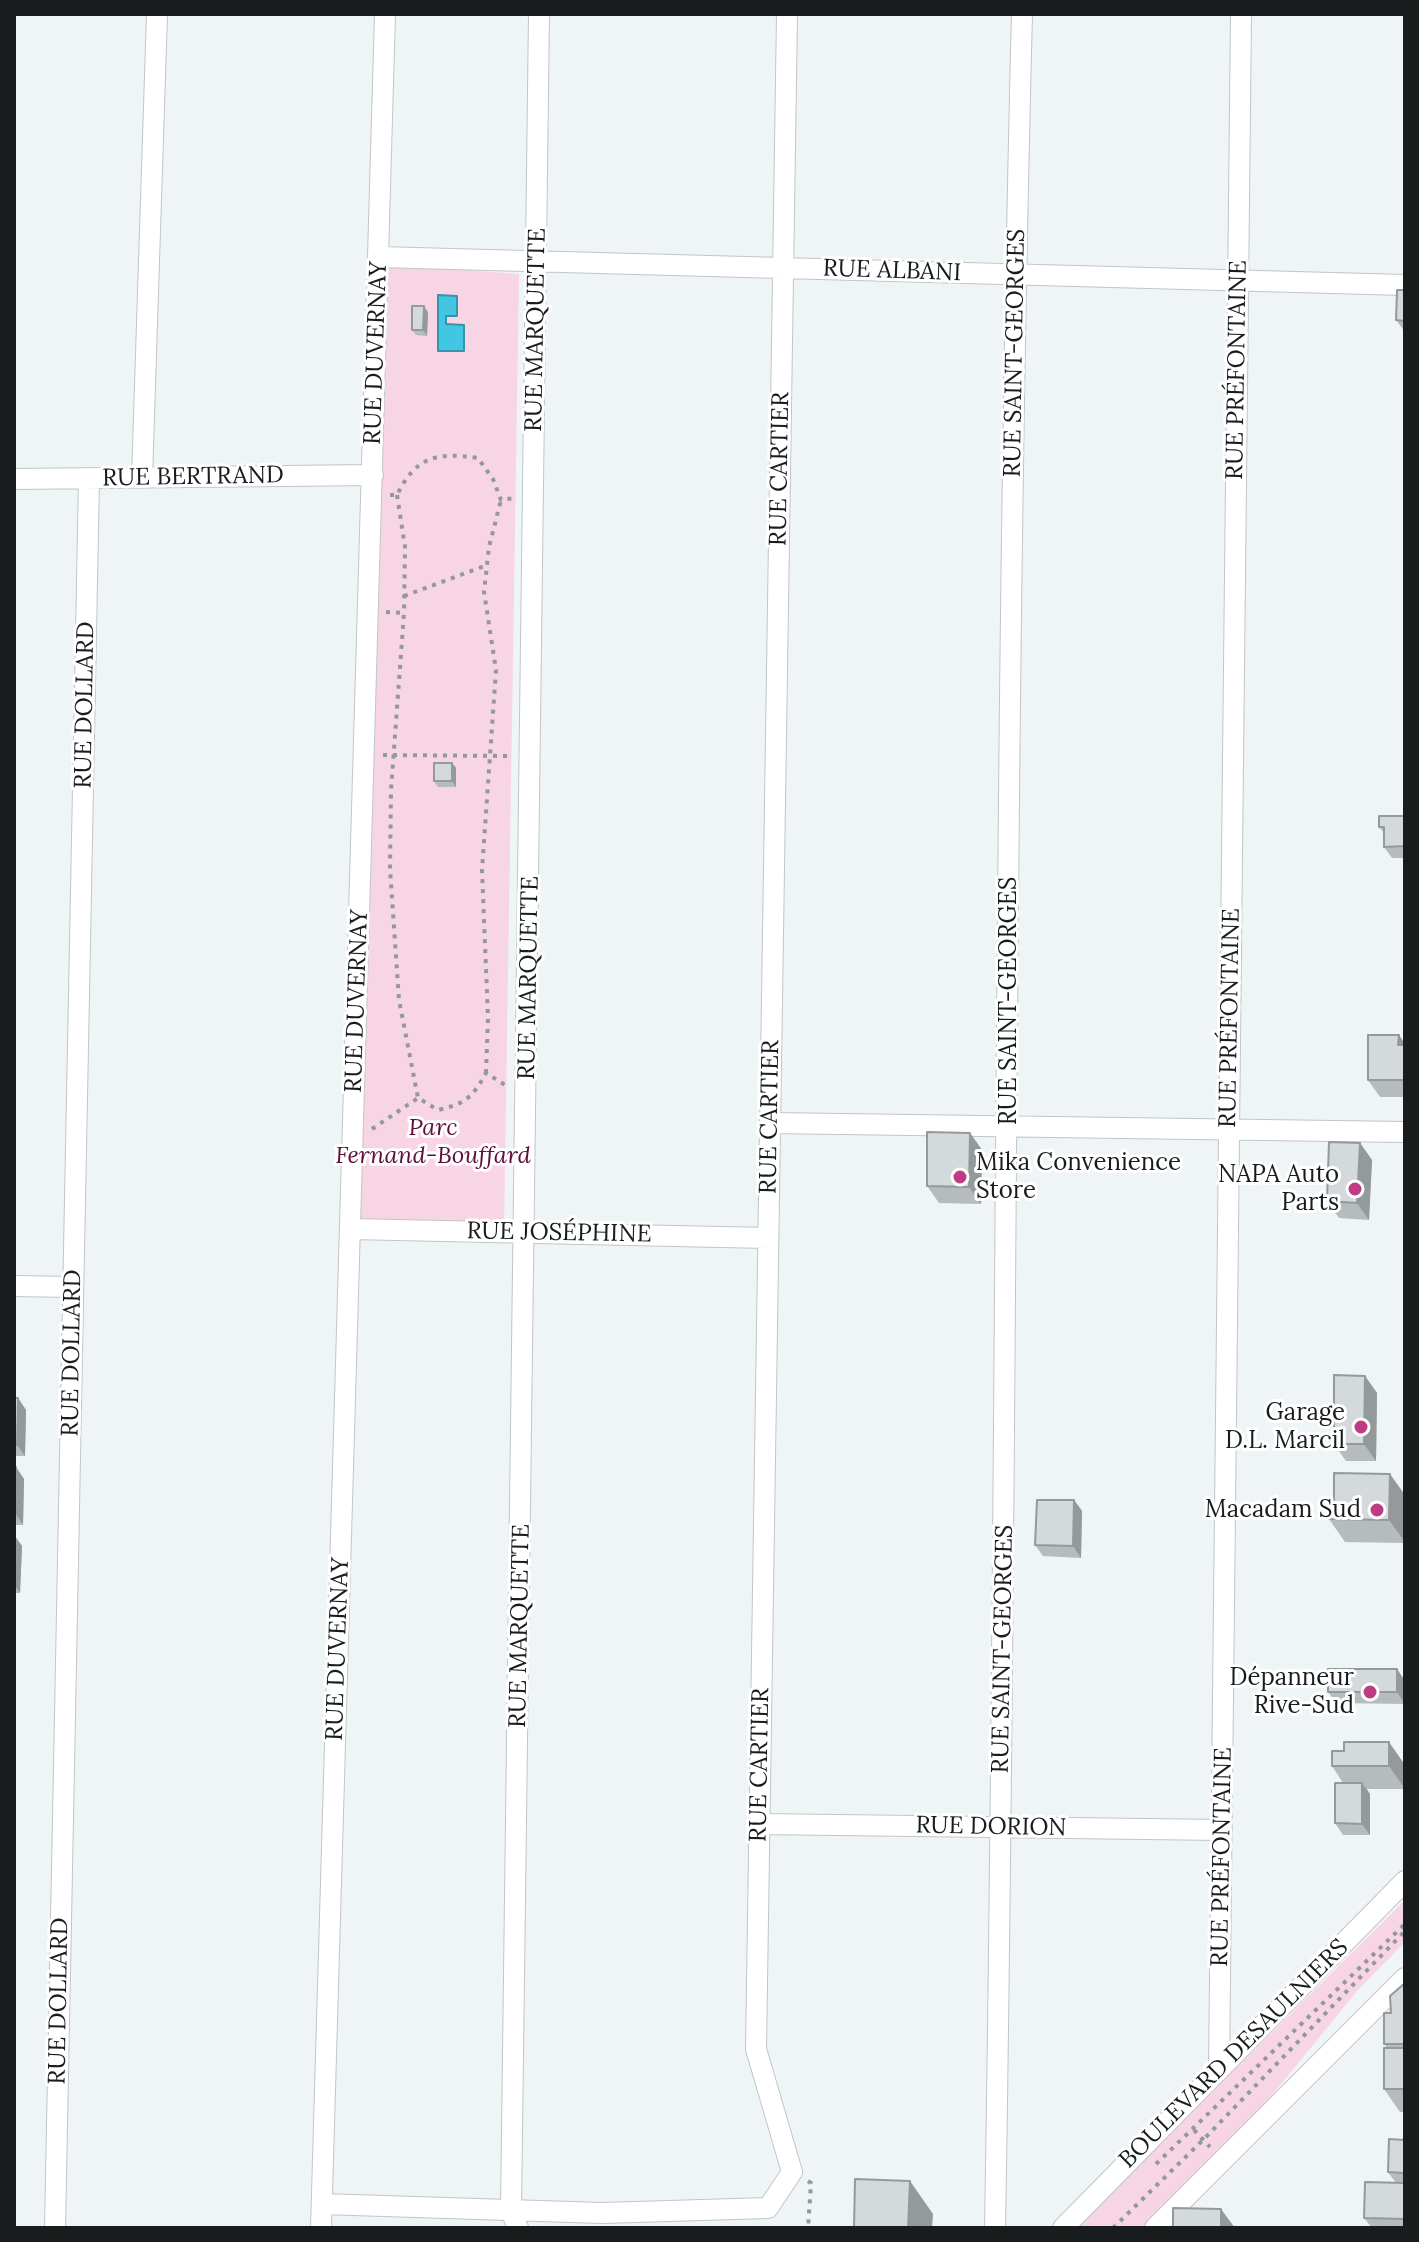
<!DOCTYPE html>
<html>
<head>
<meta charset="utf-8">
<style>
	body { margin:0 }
	#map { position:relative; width:1419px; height:2242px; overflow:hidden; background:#eff5f6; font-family:Lora,serif }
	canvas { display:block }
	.frame { position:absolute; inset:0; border:16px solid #191c1c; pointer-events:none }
</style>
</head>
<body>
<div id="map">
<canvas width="1419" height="2242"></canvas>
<div class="frame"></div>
</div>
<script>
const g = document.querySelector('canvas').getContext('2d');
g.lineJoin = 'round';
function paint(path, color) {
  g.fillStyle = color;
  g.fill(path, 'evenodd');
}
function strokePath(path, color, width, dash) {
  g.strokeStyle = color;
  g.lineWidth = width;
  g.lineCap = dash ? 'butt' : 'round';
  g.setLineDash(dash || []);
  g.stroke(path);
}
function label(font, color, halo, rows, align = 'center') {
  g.font = font + ' Lora,serif';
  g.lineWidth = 6;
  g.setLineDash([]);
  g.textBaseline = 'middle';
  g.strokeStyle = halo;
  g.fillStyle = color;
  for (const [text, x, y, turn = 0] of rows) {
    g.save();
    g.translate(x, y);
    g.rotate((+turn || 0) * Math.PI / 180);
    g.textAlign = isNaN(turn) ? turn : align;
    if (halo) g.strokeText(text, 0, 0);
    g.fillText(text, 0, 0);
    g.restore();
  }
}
paint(new Path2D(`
	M386,264L519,274L504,1230L357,1223Z
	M1405,1900V1942L1358,1990L1259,2111L1143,2228H1076Z`), '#f8d5e4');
const water = new Path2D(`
	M438,295L457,296V316H446V324L464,325V351H438Z`);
paint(water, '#41c7e4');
strokePath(water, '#3594a8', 2);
const minor = new Path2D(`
	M379,257L1405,285
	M142,478L157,14
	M14,479L373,475
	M770,1123L1405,1132
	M350,1229L768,1238
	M14,1286L73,1287
	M760,1824L1222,1830
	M1219,2069L1241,14
	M322,2204L602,2213L768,2208L792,2172L756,2049L787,14
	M55,2228L89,479
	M321,2228L385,14
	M518,2228L511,2211L539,14
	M995,2228C1008,1490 1003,752 1022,14
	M1063,2228L1405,1881
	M1155,2228L1405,1978`);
strokePath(minor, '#c0c6c8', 22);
strokePath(new Path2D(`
	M390,495H397C416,456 437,452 478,458L493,479L501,500L514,498
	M397,495L405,547L404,613
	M404,596L487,565
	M386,612L404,613L391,790L390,869L399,1000L418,1098
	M383,755L510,756
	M486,1073L488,1018L482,870L496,670L484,592L489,547L501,500
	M372,1129L418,1098L438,1110C465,1104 473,1097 486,1073L505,1085
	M1194,2130L1210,2147
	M1156,2164L1405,1924
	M808,2181L811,2183L808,2228
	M1113,2228L1204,2139L1405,1931`), '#939898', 4, [4, 6]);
strokePath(minor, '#fff', 20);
paint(new Path2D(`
	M1405,290V332L1396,320Z
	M428,312L427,336L416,335L412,330Z
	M452,763L456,768V787H438L434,781Z
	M1405,816V858H1392L1384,847V833L1379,827Z
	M1399,1035L1405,1044V1097H1380L1368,1080Z
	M970,1133L982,1150L981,1204L939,1203L927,1186Z
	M1360,1143L1372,1160L1369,1220L1339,1218L1327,1201Z
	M1365,1376L1377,1393L1376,1461H1346L1334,1444Z
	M14,1398H18L26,1410L25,1456H14Z
	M14,1467H16L24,1479L23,1525H14Z
	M1405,1495V1543L1345,1542L1329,1519Z
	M1074,1500L1082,1511L1081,1558L1043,1556L1035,1545Z
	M14,1535L22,1546L20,1593H14Z
	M1397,1669L1405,1681V1704L1336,1703L1328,1692Z
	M1405,1765V1789H1367L1370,1794V1835H1343L1335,1823L1343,1783L1332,1766Z
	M1405,1983V2112H1400L1384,2089L1387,2048L1384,2044L1391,2013Z
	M1405,2140V2228H1372L1364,2218L1396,2183L1388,2172Z`), '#b6bbbd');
paint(new Path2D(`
	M424,306L428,312L427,336L423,330Z
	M452,763L456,768V787L452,781Z
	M1399,1035L1405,1044V1054L1398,1045Z
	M970,1133L982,1150L981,1204L969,1187Z
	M1360,1143L1372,1160L1369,1220L1357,1203Z
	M1365,1376L1377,1393L1376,1461L1364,1444Z
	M18,1398L26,1410L25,1456L17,1445Z
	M16,1467L24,1479L23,1525L15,1513Z
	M1390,1474L1405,1495V1542L1389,1520Z
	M1074,1500L1082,1511L1081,1558L1073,1546Z
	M14,1535L22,1546L20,1593L14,1584Z
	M1397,1669L1405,1681V1704L1397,1692Z
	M1389,1742L1405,1765V1789L1389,1766Z
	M1362,1783L1370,1794V1835L1362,1824Z
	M910,2181L933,2214L932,2228H908Z
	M1221,2209L1235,2228H1221Z`), '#94999a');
const building = new Path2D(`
	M1397,290H1405V321L1396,320Z
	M412,306H424L423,330H412Z
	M434,763H452V781H434Z
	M1379,816H1405V846L1384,847V827H1379Z
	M1368,1035H1399L1398,1045H1405V1080H1368Z
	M927,1132L970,1133L969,1187L927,1186Z
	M1329,1142L1360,1143L1357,1203L1327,1201Z
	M1334,1375L1365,1376L1364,1444H1334Z
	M14,1398H18L17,1445H14Z
	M14,1467H16L15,1513H14Z
	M1334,1473L1390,1474L1389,1520L1329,1519V1500H1334Z
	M1037,1500H1074L1073,1546L1035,1545Z
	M1328,1669H1397V1692H1328Z
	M1344,1742H1389V1766H1332V1751H1344Z
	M1335,1783H1362V1824L1335,1823Z
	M1405,1983V2044H1384V2013H1391L1390,1996Z
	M1384,2048H1405V2089H1384Z
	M1389,2139L1405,2140V2173L1388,2172Z
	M855,2179L910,2181L908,2228H854Z
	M1365,2182L1405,2183V2219L1364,2218Z
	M1173,2208L1221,2209V2228H1173Z`);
paint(building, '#d4dadc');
strokePath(building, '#94999a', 2);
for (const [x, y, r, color] of [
	[960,1177,8,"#bd3c84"],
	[1355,1189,8,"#bd3c84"],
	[1361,1427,8,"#bd3c84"],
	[1377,1510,8,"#bd3c84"],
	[1370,1692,8,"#bd3c84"]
]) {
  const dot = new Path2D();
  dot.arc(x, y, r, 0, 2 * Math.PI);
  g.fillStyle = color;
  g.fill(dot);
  strokePath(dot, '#fff', 3);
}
label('24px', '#191c1c', '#fff', [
	["RUE ALBANI",892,271,2],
	["RUE MARQUETTE",536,330,-89],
	["RUE DUVERNAY",376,353,-88],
	["RUE SAINT-GEORGES",1015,353,-89],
	["RUE PRÉFONTAINE",1237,370,-89],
	["RUE CARTIER",780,469,-89],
	["RUE BERTRAND",193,477,-1],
	["RUE DOLLARD",85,705,-89],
	["RUE MARQUETTE",529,978,-89],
	["RUE DUVERNAY",357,1001,-88],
	["RUE SAINT-GEORGES",1009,1001,-90],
	["RUE PRÉFONTAINE",1230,1018,-89],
	["RUE CARTIER",770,1117,-89],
	["RUE JOSÉPHINE",559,1233,1],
	["RUE DOLLARD",72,1353,-89],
	["RUE MARQUETTE",520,1626,-89],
	["RUE DUVERNAY",338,1649,-88],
	["RUE SAINT-GEORGES",1003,1649,-89],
	["RUE CARTIER",760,1765,-89],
	["RUE DORION",991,1827,1],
	["RUE PRÉFONTAINE",1222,1857,-89],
	["RUE DOLLARD",59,2001,-89],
	["BOULEVARD DESAULNIERS",1234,2054,-45]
]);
label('italic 24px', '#5e0f3d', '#fff', [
	["Parc",433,1128],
	["Fernand-Bouffard",433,1156]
]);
label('24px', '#191c1c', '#fff', [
	["Mika Convenience",976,1163,"left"],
	["Store",976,1191,"left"],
	["NAPA Auto",1339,1175],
	["Parts",1339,1203],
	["Garage",1345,1413],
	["D.L. Marcil",1345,1441],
	["Macadam Sud",1361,1510],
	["Dépanneur",1354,1678],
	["Rive-Sud",1354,1706]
], 'right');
</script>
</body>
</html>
